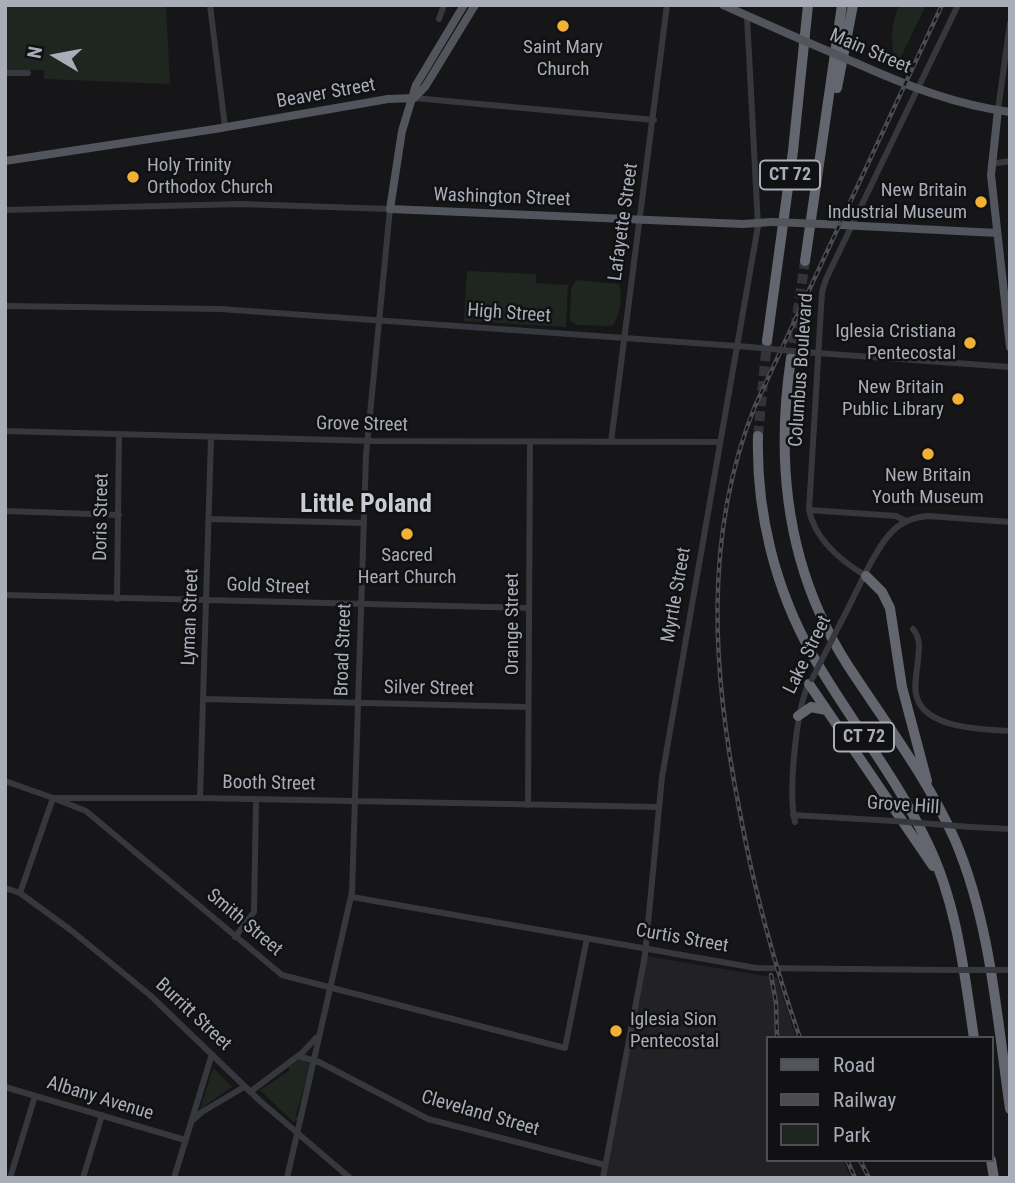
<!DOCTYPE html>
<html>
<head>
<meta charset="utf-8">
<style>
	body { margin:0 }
	#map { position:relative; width:1015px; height:1183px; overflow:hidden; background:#161618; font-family:"Roboto Condensed",sans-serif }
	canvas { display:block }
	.frame { position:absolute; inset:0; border:7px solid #a8adb8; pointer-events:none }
	.legend { position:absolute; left:766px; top:1036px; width:228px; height:126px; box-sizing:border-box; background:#111113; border:2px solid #4d4f55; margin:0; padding:9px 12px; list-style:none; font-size:21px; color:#a8adb8 }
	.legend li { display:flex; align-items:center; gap:14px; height:35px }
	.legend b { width:35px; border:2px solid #4d4f55 }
	.north { position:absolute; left:21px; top:21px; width:70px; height:70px; -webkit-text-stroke:5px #111113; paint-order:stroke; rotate:280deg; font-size:19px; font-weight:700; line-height:28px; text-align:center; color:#a8adb8 }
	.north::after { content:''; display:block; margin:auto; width:24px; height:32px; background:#a8adb8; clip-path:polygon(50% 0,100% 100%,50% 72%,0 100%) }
</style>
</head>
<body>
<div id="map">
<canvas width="1015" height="1183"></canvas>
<div class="frame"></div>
<ul class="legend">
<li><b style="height:9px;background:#53555c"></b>Road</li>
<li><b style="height:9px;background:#4a4c52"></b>Railway</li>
<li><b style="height:19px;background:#1e261f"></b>Park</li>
</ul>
<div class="north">N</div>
</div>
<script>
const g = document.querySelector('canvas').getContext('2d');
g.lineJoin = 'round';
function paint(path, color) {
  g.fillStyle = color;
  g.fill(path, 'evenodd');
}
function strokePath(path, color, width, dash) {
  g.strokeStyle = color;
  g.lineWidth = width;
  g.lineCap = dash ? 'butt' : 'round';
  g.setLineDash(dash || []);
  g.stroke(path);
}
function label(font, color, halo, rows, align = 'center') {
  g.font = font + ' "Roboto Condensed",sans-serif';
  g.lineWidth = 5;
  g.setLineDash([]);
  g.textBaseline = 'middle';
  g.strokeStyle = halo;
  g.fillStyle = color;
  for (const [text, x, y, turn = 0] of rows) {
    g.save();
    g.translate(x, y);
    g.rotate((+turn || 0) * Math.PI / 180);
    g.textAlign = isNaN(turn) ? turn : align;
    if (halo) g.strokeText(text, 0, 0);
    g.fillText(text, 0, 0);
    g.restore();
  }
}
paint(new Path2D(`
	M647,956L777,978L796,1038H768V1160H843L851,1178H606Z`), '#222225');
paint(new Path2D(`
	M5,5H166L170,84L44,79V70H5Z
	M899,5L925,7L900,59L894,56C890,38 892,23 899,5Z
	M467,271L536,274V283L568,285L566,327L464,321Z
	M576,280L619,284C623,295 620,317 612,326L576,325L570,320L571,289Z
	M300,1059L311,1064L296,1114L298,1120L293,1122L260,1090L289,1071V1067Z
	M213,1068L232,1087L200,1109Z`), '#1e261f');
strokePath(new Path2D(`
	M791,358L805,261
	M758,436L767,341`), '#333438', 10, [10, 5]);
strokePath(new Path2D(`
	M210,5L225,127
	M439,19L444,5
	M5,73H28
	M414,98L654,120
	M998,110L1010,23
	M991,164L1010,161
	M5,210L240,204L390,209L366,455L352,892L287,1178
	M5,306L220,309L750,347
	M803,352L1010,367
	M5,431L373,441L719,442
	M611,442L667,5
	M809,510L896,516L906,521
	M5,511L119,515
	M209,519L364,523
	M866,576C841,561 815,539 809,510L822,292L826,279L958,5
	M5,595L529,608
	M117,599L119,435
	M841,622C855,597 876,543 897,527C906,520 916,517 928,516L1010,522
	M913,629C921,639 919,648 918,660C917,672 913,687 917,698C927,729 983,729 1010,731
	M204,699L528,707
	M5,781L53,798H200L659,807
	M200,798L211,437
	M528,805L530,443
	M793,815L894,821
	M795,822C788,792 796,710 809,683
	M971,827L1010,829
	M5,888L20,893L72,931L151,996L260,1101L350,1178
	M20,893L53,798L86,811L282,975L565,1048L587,938
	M352,897L756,968L947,970
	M235,937L254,912L256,800
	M298,1056L319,1062L428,1119L605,1165
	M5,1087L185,1140
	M250,1092L302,1053L316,1038
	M193,1120L202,1112L244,1087
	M10,1178L35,1096
	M83,1178L102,1115
	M174,1178L212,1054
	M603,1178L645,955L662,777L758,226L747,16`), '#37383d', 6);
strokePath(new Path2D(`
	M464,5L416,85L402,131L390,209L743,224L772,222
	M723,5L800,39
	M856,63C905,85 956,105 1010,112
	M414,98L425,87L475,5
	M998,110L991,175L1010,347
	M5,161L215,129L388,99L414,98
	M822,224L997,233`), '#53555c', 8);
strokePath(new Path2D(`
	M837,88L853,5
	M805,261L842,5
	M767,341L793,151L808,5
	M791,358C775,465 788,571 847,664C884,721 927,777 955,840C991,924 997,1019 1010,1109
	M758,436C756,512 775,589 813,656C849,719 896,776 927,842C957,903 964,971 974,1038
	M866,576L882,592L890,608L902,687L927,781
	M809,684L933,866
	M798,716L811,707L826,710
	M991,1160L994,1178`), '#63666e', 10);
const rail = new Path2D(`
	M771,975L776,1003L777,1038
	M800,1038C774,964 754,889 740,813C713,678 702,537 755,406L942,5
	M847,1160L855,1178
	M860,1160L869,1178`);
strokePath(rail, '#4a4c52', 4.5);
strokePath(rail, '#111113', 2, [5]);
strokePath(new Path2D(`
	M750,347L803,352
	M812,679L841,622
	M894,821L971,827
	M947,970H1006`), '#37383d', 6);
strokePath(new Path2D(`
	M800,39L856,63
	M772,222L822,224`), '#53555c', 8);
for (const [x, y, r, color] of [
	[563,26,7,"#f2b134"],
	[133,177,7,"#f2b134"],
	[981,202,7,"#f2b134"],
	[970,343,7,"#f2b134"],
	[958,399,7,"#f2b134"],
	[928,454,7,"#f2b134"],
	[407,534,7,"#f2b134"],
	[616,1031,7,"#f2b134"]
]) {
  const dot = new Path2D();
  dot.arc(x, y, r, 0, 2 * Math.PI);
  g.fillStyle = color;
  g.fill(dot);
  strokePath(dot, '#111113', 2.5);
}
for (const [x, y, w] of [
	[790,175,60],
	[864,737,60]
]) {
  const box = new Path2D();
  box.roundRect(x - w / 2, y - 14.5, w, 29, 5);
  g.fillStyle = '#111113';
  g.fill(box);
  strokePath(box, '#a8adb8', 2);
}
label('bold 18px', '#a8adb8', null, [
	["CT 72",790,175],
	["CT 72",864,737]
]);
label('19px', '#a8adb8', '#111113', [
	["Saint Mary",563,48],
	["Church",563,70],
	["Holy Trinity",147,166,"left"],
	["Orthodox Church",147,188,"left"],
	["New Britain",967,191,"right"],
	["Industrial Museum",967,213,"right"],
	["Iglesia Cristiana",956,332,"right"],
	["Pentecostal",956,354,"right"],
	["New Britain",944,388,"right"],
	["Public Library",944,410,"right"],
	["New Britain",928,476],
	["Youth Museum",928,498],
	["Sacred",407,556],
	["Heart Church",407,578],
	["Iglesia Sion",630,1020,"left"],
	["Pentecostal",630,1042,"left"]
]);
label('19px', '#a8adb8', '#111113', [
	["Main Street",870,52,23],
	["Beaver Street",326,94,-10],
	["Washington Street",502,198,2],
	["Lafayette Street",624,222,-82],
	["High Street",509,314,4],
	["Columbus Boulevard",802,370,-86],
	["Grove Street",362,425,1],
	["Doris Street",102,517,-89],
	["Gold Street",268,587,2],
	["Myrtle Street",677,595,-80],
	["Lyman Street",191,617,-88],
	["Orange Street",513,624,-90],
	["Broad Street",344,650,-88],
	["Lake Street",808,655,-64],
	["Silver Street",429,689,1],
	["Booth Street",269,784,1],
	["Grove Hill",903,806,4],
	["Smith Street",244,923,40],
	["Curtis Street",682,939,10],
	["Burritt Street",193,1015,43],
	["Albany Avenue",100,1099,17],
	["Cleveland Street",480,1114,16]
]);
label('bold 26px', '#c9ccd4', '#111113', [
	["Little Poland",366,505]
]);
</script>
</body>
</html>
